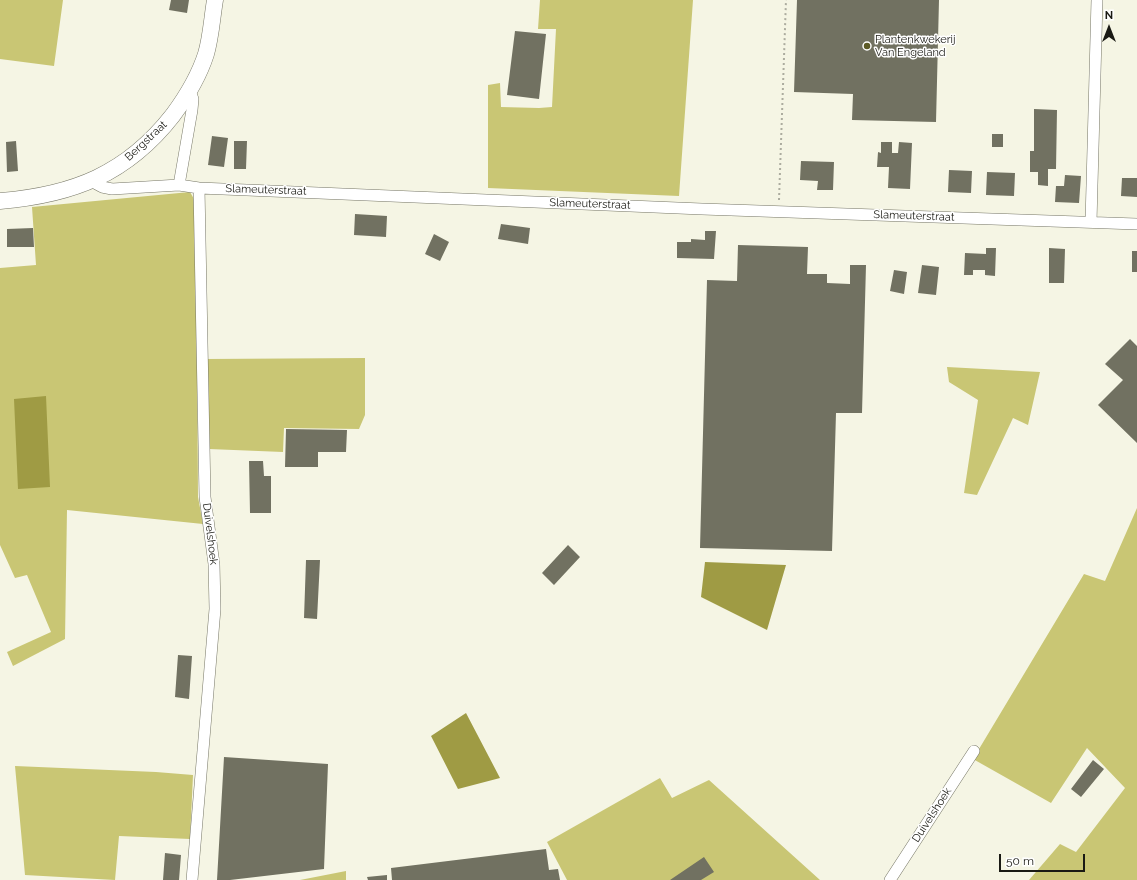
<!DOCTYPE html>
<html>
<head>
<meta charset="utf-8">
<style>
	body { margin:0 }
	#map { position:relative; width:1137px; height:880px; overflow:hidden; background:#f5f5e4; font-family:Raleway,sans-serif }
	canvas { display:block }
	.north { position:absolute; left:1089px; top:8px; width:40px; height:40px; -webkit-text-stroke:3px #fff; paint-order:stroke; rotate:0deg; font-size:11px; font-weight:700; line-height:16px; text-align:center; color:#1a1a14 }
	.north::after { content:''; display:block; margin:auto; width:14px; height:18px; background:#1a1a14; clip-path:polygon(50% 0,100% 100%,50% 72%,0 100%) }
	.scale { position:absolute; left:999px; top:854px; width:86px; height:18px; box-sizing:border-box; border:2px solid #1a1a14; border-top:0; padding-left:5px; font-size:12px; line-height:14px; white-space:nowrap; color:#1a1a14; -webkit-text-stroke:3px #fff; paint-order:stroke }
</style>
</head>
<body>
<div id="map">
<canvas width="1137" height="880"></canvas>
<div class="north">N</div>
<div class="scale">50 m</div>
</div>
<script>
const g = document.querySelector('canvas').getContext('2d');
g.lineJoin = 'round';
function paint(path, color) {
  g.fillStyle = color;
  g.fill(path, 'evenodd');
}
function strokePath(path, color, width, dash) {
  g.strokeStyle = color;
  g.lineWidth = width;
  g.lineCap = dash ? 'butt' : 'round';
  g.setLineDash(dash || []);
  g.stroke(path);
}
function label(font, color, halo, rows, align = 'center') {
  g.font = font + ' Raleway,sans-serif';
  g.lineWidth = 3;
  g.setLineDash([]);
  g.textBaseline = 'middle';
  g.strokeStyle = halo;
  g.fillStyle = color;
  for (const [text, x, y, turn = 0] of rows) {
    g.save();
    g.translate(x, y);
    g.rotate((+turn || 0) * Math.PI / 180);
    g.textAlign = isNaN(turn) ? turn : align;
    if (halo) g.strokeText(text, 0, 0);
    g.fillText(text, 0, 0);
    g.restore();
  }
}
paint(new Path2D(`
	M0,0H63L54,66L0,59Z
	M540,0H693L679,196L488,188V85L500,83L501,107L539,108L552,107L556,29H538Z
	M190,192L194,199L197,347L198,497L203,524L67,510L65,639L13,666L7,652L51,632L27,575L15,578L0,545V268L36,265L32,207Z
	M365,358V415L359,429L284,428L283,452L209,449L206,359Z
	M947,367L1040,372L1028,425L1013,418L977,495L964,493L978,400L949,382Z
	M1137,508V880H1029L1060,844L1076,852L1125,788L1087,748L1051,803L973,759L1084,574L1105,581Z
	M15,766L156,772L193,775L190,839L119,836L115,880L25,875Z
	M660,778L672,798L709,780L820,880H567L547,842Z
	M346,871V880H300Z`), '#c9c674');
paint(new Path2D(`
	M46,396L50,487L18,489L14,399Z
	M705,562L786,565L767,630L701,597Z
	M466,713L500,778L458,789L431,736Z`), '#9f9b44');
paint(new Path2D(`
	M171,0H189L187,13L169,10Z
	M797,0H939L936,122L852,120L853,94L794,92Z
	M515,31L546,34L539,99L507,95Z
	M1034,109L1057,110L1056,169H1048V186L1038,185V172H1030V151H1034Z
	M992,134H1003V147H992Z
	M212,136L228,138L224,167L208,165Z
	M16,141L18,171L7,172L6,142Z
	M234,141H247L246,169H234Z
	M881,142H892V153H898L899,142L912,143L910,189L888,188L889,167H877L878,152L881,153Z
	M801,161L834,162L833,190H817L818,181L800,180Z
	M949,170L972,171L971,193L948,192Z
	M987,172L1015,173L1014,196L986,195Z
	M1065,175L1081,176L1079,203L1055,202L1056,186H1064Z
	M1122,178H1137V197L1121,196Z
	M355,214L387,216L386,237L354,235Z
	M501,224L530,228L528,244L498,239Z
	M33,228L34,247H7V229Z
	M705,231H716L714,259L677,258V242H691V239L705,240Z
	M434,234L449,242L440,261L425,254Z
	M738,245L808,247L807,274H827V283L850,284V265H866L862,413H836L832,551L700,548L707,280L737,281Z
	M986,248H996L995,276L985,275V270H973V275H964L965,253L986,254Z
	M1049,248L1065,249L1064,283H1049Z
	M1132,251H1137V272H1132Z
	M922,265L939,267L936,295L918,293Z
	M894,270L907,272L904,294L890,291Z
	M1130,339L1137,346V443L1098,405L1123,380L1105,364Z
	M286,429L347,430L346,452H318V467H285Z
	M249,461H263L264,476H271V513H250Z
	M568,545L580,557L554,585L542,573Z
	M306,560H320L317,619L304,618Z
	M178,655L192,656L189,699L175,697Z
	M224,757L328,764L324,869L230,880H217Z
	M1093,760L1104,769L1081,797L1071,789Z
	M546,849L549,870L558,869L560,880H392L391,868Z
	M165,853L181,855L179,880H163Z
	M704,857L714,872L701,880H670Z
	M387,875V880H368L367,877Z`), '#717161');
const street = new Path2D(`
	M91,181L102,187L112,189L179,185L199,188L702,209L1137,224
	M179,185L192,110L193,99L190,91
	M1091,222L1097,0
	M192,880L215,609L214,564L205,497L199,188
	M890,880L974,751`);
const secondary = new Path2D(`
	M0,201C73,195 127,174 173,115C187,96 199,76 206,54C211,37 212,18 215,0`);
strokePath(street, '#767666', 12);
strokePath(secondary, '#767666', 17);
strokePath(new Path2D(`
	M779,200L786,0`), '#acac9f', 2, [2, 3]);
strokePath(street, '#fff', 11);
strokePath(secondary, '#fff', 16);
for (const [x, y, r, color] of [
	[867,46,4,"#5c5a26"]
]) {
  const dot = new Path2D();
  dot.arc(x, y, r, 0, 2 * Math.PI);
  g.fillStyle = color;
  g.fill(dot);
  strokePath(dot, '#fff', 1.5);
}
label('11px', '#1a1a14', '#fff', [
	["Plantenkwekerij",875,40],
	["Van Engeland",875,53]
], 'left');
label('11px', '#1a1a14', '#fff', [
	["Bergstraat",146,141,-43],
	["Slameuterstraat",266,190,2],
	["Slameuterstraat",590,204,2],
	["Slameuterstraat",914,216,2],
	["Duivelshoek",210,534,83],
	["Duivelshoek",932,815,-57]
]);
</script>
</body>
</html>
